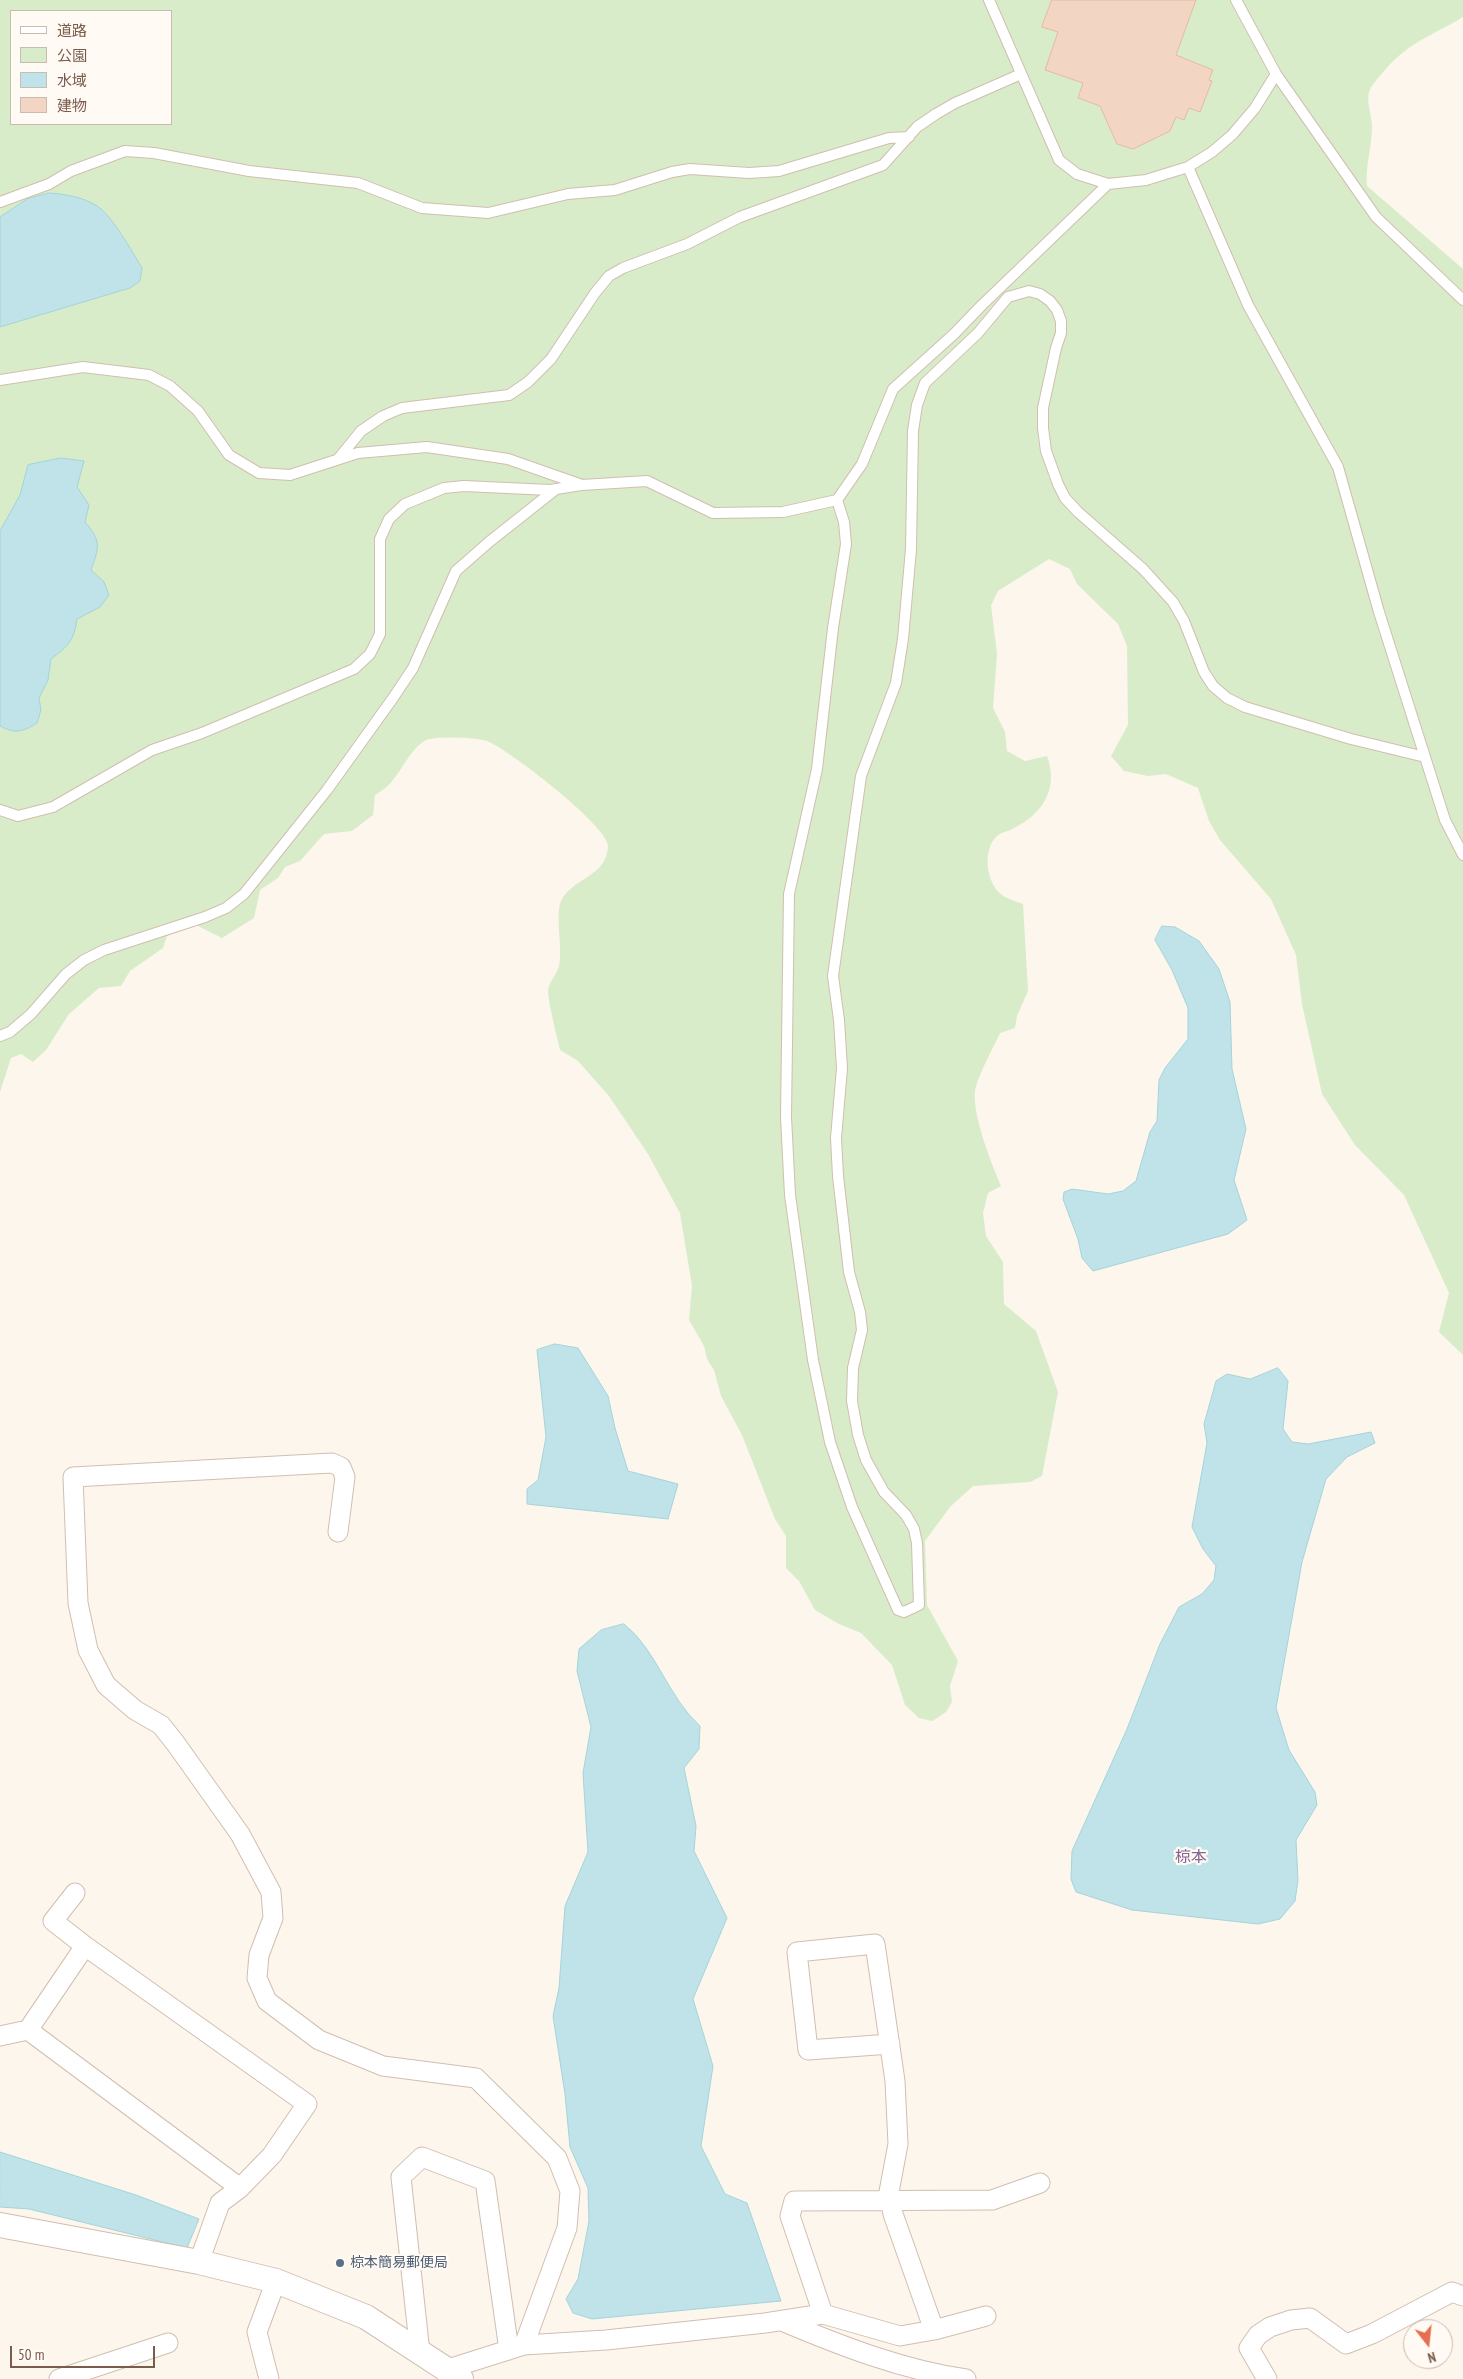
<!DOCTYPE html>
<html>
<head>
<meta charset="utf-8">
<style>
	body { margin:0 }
	#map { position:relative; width:1463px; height:2379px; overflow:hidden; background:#fdf6ec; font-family:"PT Sans Narrow","Noto Sans JP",sans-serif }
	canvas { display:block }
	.legend { position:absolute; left:10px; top:10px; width:162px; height:115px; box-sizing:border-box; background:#fffaf3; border:1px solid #cabbb1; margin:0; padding:6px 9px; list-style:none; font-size:15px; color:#7a5c4d }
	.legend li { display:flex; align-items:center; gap:10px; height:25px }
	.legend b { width:25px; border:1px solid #cabbb1 }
	.north { position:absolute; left:1403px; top:2319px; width:50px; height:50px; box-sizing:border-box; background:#fffaf3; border:1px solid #cabbb1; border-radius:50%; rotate:164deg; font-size:14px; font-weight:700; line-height:20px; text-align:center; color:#7a5c4d }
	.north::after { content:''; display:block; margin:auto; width:18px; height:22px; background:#e76f51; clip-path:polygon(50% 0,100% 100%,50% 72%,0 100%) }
	.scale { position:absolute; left:10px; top:2346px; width:145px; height:22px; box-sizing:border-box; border:2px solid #7a5c4d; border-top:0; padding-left:6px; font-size:15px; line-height:18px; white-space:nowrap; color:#7a5c4d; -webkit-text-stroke:4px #fffaf3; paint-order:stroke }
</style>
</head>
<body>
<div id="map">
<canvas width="1463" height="2379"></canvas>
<ul class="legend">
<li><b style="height:6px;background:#fff"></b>道路</li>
<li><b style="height:14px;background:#d8ecc9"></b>公園</li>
<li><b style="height:14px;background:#bfe3e8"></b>水域</li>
<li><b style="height:14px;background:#f3d5c3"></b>建物</li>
</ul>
<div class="north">N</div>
<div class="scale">50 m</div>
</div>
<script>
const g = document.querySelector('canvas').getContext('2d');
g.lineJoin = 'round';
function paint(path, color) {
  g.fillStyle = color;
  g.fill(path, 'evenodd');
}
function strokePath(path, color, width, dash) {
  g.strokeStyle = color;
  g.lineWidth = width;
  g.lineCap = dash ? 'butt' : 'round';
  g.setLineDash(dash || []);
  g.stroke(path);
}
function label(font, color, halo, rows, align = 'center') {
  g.font = font + ' "PT Sans Narrow","Noto Sans JP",sans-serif';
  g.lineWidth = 4.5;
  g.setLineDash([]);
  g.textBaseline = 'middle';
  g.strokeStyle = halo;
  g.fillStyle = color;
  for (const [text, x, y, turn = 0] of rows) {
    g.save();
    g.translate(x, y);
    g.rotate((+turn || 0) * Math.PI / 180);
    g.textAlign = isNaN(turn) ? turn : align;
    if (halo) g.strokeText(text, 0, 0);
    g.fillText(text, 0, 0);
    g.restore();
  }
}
paint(new Path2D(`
	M0,0H1463V17C1432,36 1410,41 1385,70C1379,77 1372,84 1369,92C1366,102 1372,116 1372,126C1372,147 1365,166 1367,186L1463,269V1355L1439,1332L1449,1293L1404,1195L1355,1145L1322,1094L1302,1004L1296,955L1271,899L1220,840L1209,821L1198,788L1166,774L1148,776L1124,771L1111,756L1128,725L1127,646L1118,624L1077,584L1070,569L1049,559L998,591L991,605L997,654L993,708L1005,732L1007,751L1025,761L1047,756C1059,788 1043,814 1014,828C1010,831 1001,832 997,836C982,849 986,884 1002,895C1007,899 1016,901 1023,904L1028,991L1017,1016L1015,1028L1000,1033C992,1050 982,1068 976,1086C969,1108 992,1165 1001,1186L988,1193L983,1213L986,1236L1003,1262L1004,1304L1036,1331L1058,1392L1042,1476L1030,1482L973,1486L950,1507L925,1541L927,1605L958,1661L950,1686L952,1702L946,1712L932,1721L919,1718L905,1705L892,1665L861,1633L839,1624L815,1610L799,1581L786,1568V1536L775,1519L742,1435L721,1396L714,1370L707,1359L704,1346L689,1320L692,1286L680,1213L648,1154L609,1096L578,1061L560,1050C557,1036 548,1002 548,990C549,982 557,974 559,966C563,950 555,914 561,901C573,877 607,877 608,846C608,826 508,749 487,741C476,737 436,736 426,740C411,748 403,769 392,781C388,787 381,791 375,795L373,815L352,831L324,834L300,861L285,867L278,878L260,890L254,918L222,938L196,925L167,936L163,948L130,971L121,986L99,988L69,1014L46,1050L33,1062L21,1054L11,1058L0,1092ZM11,11H171V124H11Z`), '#d8ecc9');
const water = new Path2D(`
	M49,193C65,194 83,197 97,206C111,214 133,253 142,268L140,281L130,288L0,327V217L27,199Z
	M61,458L84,461L77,487L89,505L85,522C102,542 99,547 91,570L104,582L109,595L100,607L77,619C74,641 68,646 51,659L48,680L39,698L41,710L37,723C23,732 15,734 0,726V531L20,495L28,465Z
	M1162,926L1175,927L1199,941L1219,969L1230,1002L1232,1069L1246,1129L1234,1180L1247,1220L1228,1234L1093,1271L1082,1258L1078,1239L1063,1199L1064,1192L1072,1189L1108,1194L1123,1191L1136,1181L1150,1132L1157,1121L1159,1080L1165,1068L1188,1039V1008L1172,970L1155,940Z
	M555,1344L578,1348L608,1396L615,1428L628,1471L678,1484L668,1519L527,1504V1489L538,1480L546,1437L537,1350Z
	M1278,1368L1288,1381L1283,1429L1292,1442L1308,1444L1371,1432L1375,1443L1347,1457L1326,1479L1302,1562L1276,1708L1289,1750L1315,1792L1317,1805L1296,1840L1298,1880L1295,1901L1280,1919L1258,1924L1132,1910L1076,1892L1071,1879L1072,1851L1127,1729L1160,1644L1179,1607L1202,1594L1214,1580L1216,1566L1203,1549L1192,1527L1207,1443L1204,1424L1216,1381L1227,1374L1250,1379Z
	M624,1624C657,1650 667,1696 700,1726L699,1749L684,1768L696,1826L694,1851L727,1918L693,1999L713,2066L701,2146L725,2194L747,2203L781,2301L592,2319L573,2313L566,2299L578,2279L589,2221L588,2188L570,2147L565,2094L553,2016L559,1988L565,1906L588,1852L583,1773L591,1727L577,1671L579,1649L601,1630Z
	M0,2152L136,2195L199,2219L187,2248L29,2209L0,2207Z`);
paint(water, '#bfe3e8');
strokePath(water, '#a5d3da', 1);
const building = new Path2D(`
	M1052,0H1196L1176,55L1213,70L1209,80L1212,81L1200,112L1189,108L1184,120L1176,117L1170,131L1133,149L1117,144L1100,106L1078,98L1083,83L1045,70L1058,32L1042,27Z`);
paint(building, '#f3d5c3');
strokePath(building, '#e6bba3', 1);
const service = new Path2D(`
	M989,0L1059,160L1077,174L1108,184
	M1236,0L1276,74L1376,217L1463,300
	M1188,167L1248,305L1338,467L1379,612L1445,820L1463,855
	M0,202L49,184L71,171L125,151L154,153L249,171L358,183L422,208L488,213L568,194L615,190L672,172L690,169L749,173L779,171L889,138L909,137
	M0,380L83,367L149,375L170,386L198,411L229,455L259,473L290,475L358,453L427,447L508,459L582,485L647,481L713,513L783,512L837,500L862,464L893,389L954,334L982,305L1108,184L1146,180L1188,167L1212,152L1232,135L1255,108L1276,74
	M339,458L361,431L383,416L402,408L509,395L528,382L551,359L595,293L609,276L623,268L687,244L740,217L883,165L917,127L936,114L955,103L1021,74
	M837,500L844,522L846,544L833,628L817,769L789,894L786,1117L790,1195L813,1360L830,1442L852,1507L898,1610L904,1612L919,1605L917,1543L914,1529L906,1515L884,1492L866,1460L858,1435L852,1401L853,1368L862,1330L860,1312L849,1272L838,1176L836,1138L842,1068L839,1020L833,976L861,776L896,683L903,639L911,549L913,431L917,405L925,383L978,333L1008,297L1029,291L1040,294L1050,301L1057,310L1061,321V333L1056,348L1043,408V428L1046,451L1058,484L1065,498L1078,512L1143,569L1173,602L1184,621L1204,672L1213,686L1227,698L1245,707L1351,739L1425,757
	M0,810L18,816L53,807L152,750L202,733L354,669L370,654L380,634V539L389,519L405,504L444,488L464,486L550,490L581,485
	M0,1036L10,1032L31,1014L66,974L84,960L104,950L205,917L226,908L244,894L327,790L393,698L413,668L456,571L489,542L556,489`);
const minor = new Path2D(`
	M338,1532L345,1477L341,1467L332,1463L73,1477L78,1603L88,1650L106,1685L135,1710L161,1725L176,1744L240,1834L271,1892L273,1918L259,1955L257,1978L267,2001L319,2040L383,2066L476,2078L557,2158L570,2191L567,2228L524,2345
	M75,1893L53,1921L85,1946
	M0,2036L28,2030
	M199,2262L220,2203L240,2188L28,2030L85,1946L307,2104L272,2155L240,2188
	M823,2314L790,2216L794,2201L992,2200L1040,2183
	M782,2321C841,2346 903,2370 966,2379
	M934,2330L986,2316
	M420,2353L401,2177L422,2157L485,2181L509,2350
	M448,2378L445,2370L524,2345L606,2340L765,2323L823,2314L900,2336L934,2330L893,2214L889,2192L898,2144L895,2081L875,1944L797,1952L808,2050L890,2044
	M59,2379L168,2343
	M269,2379L257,2332L276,2281
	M1267,2379L1249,2348L1258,2335L1270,2327L1291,2320L1310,2318L1346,2344L1372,2334L1452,2292L1463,2296`);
const tertiary = new Path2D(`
	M0,2225L199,2262L276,2281L366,2317L461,2379`);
strokePath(service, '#d1beb0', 12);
strokePath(minor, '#d1beb0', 21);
strokePath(tertiary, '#d1beb0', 26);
strokePath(service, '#fff', 10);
strokePath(minor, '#fff', 19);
strokePath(tertiary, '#fff', 24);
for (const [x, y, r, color] of [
	[340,2263,5,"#5c6f8a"]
]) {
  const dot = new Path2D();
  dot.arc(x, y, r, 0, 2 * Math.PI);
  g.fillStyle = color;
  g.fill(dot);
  strokePath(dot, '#fffaf3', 2);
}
label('14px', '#4e5e75', '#fffaf3', [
	["椋本簡易郵便局",350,2263]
], 'left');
label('16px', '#846695', '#fffaf3', [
	["椋本",1191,1857]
]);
</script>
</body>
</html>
